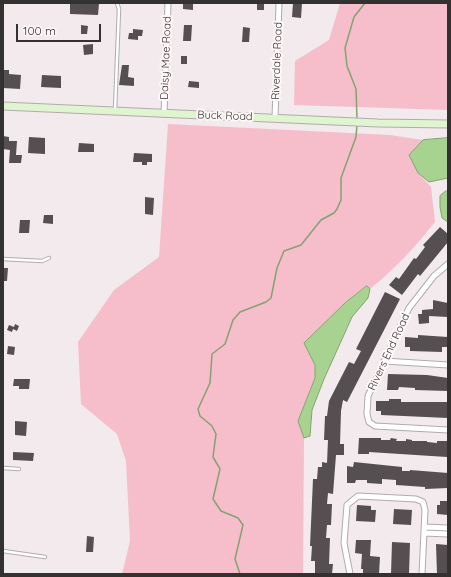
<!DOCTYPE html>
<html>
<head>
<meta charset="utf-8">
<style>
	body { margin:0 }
	#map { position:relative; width:451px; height:577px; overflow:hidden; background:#f2eaec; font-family:Quicksand,sans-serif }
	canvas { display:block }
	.frame { position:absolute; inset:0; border:4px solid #343131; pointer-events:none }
	.scale { position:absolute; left:16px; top:24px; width:85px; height:18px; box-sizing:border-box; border:2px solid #343131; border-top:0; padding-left:5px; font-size:12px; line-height:14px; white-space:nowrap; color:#343131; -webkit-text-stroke:3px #fef8f9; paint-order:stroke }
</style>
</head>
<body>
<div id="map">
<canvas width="451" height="577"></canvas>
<div class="frame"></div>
<div class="scale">100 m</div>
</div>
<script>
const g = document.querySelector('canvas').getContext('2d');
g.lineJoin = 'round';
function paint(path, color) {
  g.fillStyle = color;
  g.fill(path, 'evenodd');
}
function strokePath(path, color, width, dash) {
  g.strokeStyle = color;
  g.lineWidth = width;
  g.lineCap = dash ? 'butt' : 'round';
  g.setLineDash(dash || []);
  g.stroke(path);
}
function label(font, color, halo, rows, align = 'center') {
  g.font = font + ' Quicksand,sans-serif';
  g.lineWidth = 4;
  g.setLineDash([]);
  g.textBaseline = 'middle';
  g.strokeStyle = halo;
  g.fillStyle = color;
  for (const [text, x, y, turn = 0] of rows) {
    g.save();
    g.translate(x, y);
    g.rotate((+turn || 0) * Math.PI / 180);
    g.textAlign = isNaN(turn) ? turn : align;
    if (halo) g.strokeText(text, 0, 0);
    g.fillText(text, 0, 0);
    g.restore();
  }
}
paint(new Path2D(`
	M340,3H448V110L294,105L295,61L329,40Z
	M168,124L390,135L423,140L409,155L418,173L431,187L435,222C415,247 395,269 370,289L367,286L345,303L304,343L315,365V378L298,421L304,438L303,574H122L130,541L126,461L117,434L81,404L78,342L114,290L159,257Z`), '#f6bdcb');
const water = new Path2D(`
	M448,138V178L429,182L418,173L409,155L423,140Z
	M446,191H448V222L442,218L440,207V196Z
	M367,286L370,289L368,298L352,317L324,379L312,410L310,436L304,438L298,421L315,378V365L304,343L345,303Z`);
paint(water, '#a8d28f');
strokePath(water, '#85a273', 1);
strokePath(new Path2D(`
	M357,119L356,89L347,66L345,48L354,17L365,3
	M240,574L235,559L243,525L238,518L221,511L213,499L220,469L213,457L216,434L212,426L200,416L198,409L210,383L212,354L225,344L233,320L240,312L266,302L271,298L277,268L284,251L301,245L321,220L334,213L337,209L341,200V178L356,137L357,125`), '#85a273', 1.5);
paint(new Path2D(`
	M70,3H99L98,15L70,14Z
	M183,3H193V10L183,9Z
	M257,3H264V10H257Z
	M293,3H302L301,18L292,17Z
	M81,25L88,26L87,34H81Z
	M184,25H192L191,41H183Z
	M243,27L250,28L249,42H242Z
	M133,29L143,30L142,36H138V40L128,39L129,33H133Z
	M93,44V54L84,55L83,45Z
	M181,56H187V64H181Z
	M122,65H129L128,77L134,78V86L119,85Z
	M3,70H9V74L21,75L20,89L3,88Z
	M42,75L61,76V88L41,87Z
	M189,81L199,82V88L188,87Z
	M3,136L9,137V141H17L16,155H22L21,163H9L10,150L3,149Z
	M29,137L45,138V154L28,153Z
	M79,143L94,144V152H78Z
	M134,153L152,154V162H147V165H142V162H133Z
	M145,197L154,198L153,215L145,214Z
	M44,215H53V224L43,223Z
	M20,220H30L29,233H19Z
	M440,227L448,234V242L420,276L418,274L402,295L389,285L396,277L399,279L414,258L416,259L425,247L423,245Z
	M3,268H8L7,281H3Z
	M385,292L400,299L347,402L343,400L341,411L340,444H344V455H336L333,494L328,493L327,504H332L331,525H327L326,538H330L329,564H333L332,574H315V561H311L312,546H310L313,479H317L318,467H322V462L327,463L328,440H324L325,416H327L329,401L349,362L354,364L361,351L356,349Z
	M433,300L448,303V317L429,316V323L419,324L418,314H422V310L433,309Z
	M15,324L19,326L17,331L13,329L12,332L7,330L9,325L14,327Z
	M418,335L448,337V347H442V352L410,351V347H405V337L418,338Z
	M8,346L15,347L14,355L7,354Z
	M388,374L427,375L448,378V391L415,390V388L399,387L398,390H387Z
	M14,379H30L29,389H19V386H13Z
	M389,399H401V402H448V418L381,415V411H376V401H389Z
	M15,421L27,422L26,436L15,435Z
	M359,438H381V440H390L391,438L397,439L396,441H406V439L412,440V441H427V442L437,443V441H448L447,457L369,452V454H358Z
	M13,452L34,453L33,461L13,460Z
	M354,462L402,467V471H410V470L448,473V488L425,489V487L396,485V480L382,479V484L367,483V480H356L355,483H347V466L353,467Z
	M440,501H448V515L437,514V505H440Z
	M357,505L371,506V510H376L375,522L356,521Z
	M394,509L412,510L411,525L393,524Z
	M87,536L94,537L93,552H86Z
	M356,540H371L370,556L380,557L379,574H363V569H361L362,554L355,553Z
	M392,542L410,543L409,574H391Z
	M436,544L448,545V574H437Z`), '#554f51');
const lane = new Path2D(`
	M115,110L119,9L117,3
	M3,259L42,261L49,258
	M3,468L19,469
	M3,551L45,557`);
const street = new Path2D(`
	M164,114L168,3
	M275,118L279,3
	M448,264L434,276L409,308L368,396L367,414L369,422L375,426L448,430
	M384,361L448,365
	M425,527L448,528
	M424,533L448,534
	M350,574L344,543L347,505L358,496L416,499L423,502L425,510L422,574`);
const secondary = new Path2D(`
	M3,106L378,123L448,124`);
strokePath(lane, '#b2abac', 4.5);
strokePath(street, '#b2abac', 7);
strokePath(secondary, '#b2abac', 9);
strokePath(lane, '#fff', 2.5);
strokePath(street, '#fff', 5);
strokePath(secondary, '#dff5cf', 7);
label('11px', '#343131', '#fef8f9', [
	["Daisy Mae Road",166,58,-88],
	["Riverdale Road",277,61,-88],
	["Buck Road",225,116,2],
	["Rivers End Road",389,352,-65]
]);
</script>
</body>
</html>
